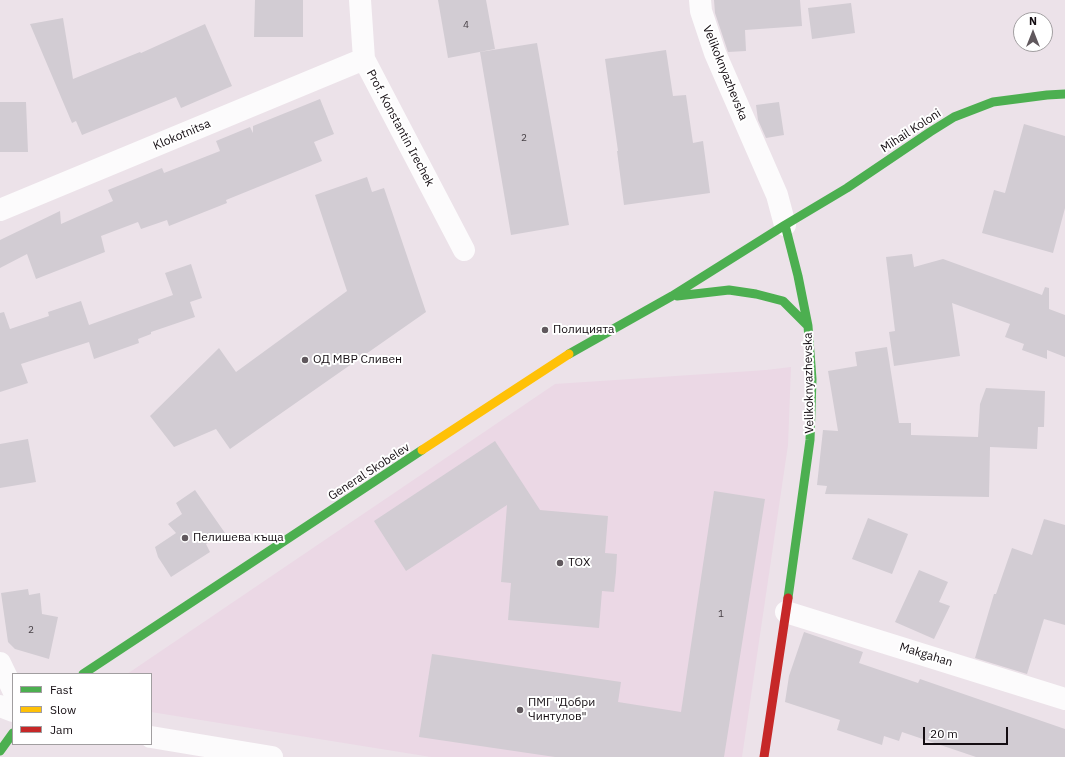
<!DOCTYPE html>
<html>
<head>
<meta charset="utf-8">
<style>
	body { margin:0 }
	#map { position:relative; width:1065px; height:757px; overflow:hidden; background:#ece2e9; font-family:"IBM Plex Sans",sans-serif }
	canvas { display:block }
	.legend { position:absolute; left:12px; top:673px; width:140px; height:72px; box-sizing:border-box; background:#fff; border:1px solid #a19ea0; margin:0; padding:5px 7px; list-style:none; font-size:12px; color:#140d12 }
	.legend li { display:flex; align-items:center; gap:8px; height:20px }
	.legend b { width:20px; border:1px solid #a19ea0 }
	.north { position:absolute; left:1013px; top:12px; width:40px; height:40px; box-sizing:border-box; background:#fff; border:1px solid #a19ea0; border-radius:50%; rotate:0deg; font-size:11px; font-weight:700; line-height:16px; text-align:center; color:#140d12 }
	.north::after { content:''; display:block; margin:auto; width:14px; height:18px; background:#60585d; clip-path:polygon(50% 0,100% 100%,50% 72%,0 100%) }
	.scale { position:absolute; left:923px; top:727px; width:85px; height:18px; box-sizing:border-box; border:2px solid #140d12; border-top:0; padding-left:5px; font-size:12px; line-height:14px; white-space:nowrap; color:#140d12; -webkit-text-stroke:3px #fff; paint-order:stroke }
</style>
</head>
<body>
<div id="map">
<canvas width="1065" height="757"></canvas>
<ul class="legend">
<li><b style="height:5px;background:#4caf50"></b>Fast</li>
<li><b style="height:5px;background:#ffc107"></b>Slow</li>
<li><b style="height:5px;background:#c62828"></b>Jam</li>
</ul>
<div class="north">N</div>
<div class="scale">20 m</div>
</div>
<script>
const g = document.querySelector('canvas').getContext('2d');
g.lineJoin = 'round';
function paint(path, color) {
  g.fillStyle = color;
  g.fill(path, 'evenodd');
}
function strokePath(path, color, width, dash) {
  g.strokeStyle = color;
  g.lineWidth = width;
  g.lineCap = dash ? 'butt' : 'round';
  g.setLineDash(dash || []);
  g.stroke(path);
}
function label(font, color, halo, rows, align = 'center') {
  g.font = font + ' "IBM Plex Sans",sans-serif';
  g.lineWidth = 4;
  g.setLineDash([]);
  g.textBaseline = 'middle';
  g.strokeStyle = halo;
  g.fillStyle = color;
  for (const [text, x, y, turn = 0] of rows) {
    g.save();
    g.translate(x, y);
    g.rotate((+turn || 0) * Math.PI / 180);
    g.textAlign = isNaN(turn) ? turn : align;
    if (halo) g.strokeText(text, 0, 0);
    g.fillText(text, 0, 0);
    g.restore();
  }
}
paint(new Path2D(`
	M791,367L788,445L742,757H431L151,712V674H127L555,384L766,370Z`), '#ebd8e5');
paint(new Path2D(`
	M255,0H303V37H254Z
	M438,0H486L495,49L448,58Z
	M714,0H800L802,26L745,30L746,51L728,52L715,13Z
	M851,3L855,33L812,39L808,8Z
	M63,18L73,79L140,52L141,53L205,24L232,86L181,108L176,97L82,135L76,121L72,123L30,24Z
	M537,43L569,225L511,235L480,52Z
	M666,50L673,96L686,95L693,143L703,141L710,193L624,205L617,151H618L605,59Z
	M320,99L334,134L314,142L322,161L226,200L227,203L169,226L167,220L141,229L138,222L101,236L105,252L36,279L27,254L0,268V240L60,211L61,224L113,201L108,190L162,168L164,173L220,151L216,141L250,127L253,133V126Z
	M0,102H26L28,152H0Z
	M779,102L784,135L766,138L758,120L756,105Z
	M1024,124L1065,136V208L1053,253L982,233L994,190L1005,193Z
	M367,177L372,192L384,188L426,312L230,449L216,429L174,447L150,416L219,348L236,372L347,291L315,195Z
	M912,254L914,267L943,259L1042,295L1045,287L1049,288V309L1065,315V357L1047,350V359L1022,350L1024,344L1005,337L1010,324L952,303L960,356L894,366L889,332L895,331L886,257Z
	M191,264L202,298L190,302L195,317L151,332V334L138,339L139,343L94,359L89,342L21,364L28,383L0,392V313L4,312L10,329L49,316L48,312L81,301L89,325L173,295L165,273Z
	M887,347L899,423H911V435L978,437L980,404L986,388L1045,391L1044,427H1038L1037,449L990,447L989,497L825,494L827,486L817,485L823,430L838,431L828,371L857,366L855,352Z
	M28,439L36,482L0,488V444Z
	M495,441L540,510L608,516L605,553L617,554L616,572L614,592L602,591L599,628L508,620L511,583L501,582L507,505L406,571L374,521Z
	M195,490L225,533L206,544L210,552L171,577L158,557L155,547L176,533L168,524L182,514L176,503Z
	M714,491L765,499L724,757H555L419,737L432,654L621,682L618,702L681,712Z
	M868,518L908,534L892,574L852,559Z
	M1044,519L1065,525V625L1044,619L1027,674L975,658L994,594H996L1012,548L1032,555Z
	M919,570L948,582L939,602L950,606L934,639L895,622Z
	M28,589L29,595L40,593L42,614L58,617L49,659L15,649L8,642L1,593Z
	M804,632L863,652L859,663L918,683L920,679L1065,729V757H976L902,732L899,741L884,736L882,745L837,730L840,720L785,702L789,676Z`), '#d2ccd3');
strokePath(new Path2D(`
	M360,0L364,59L464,250
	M700,0L701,11L715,53L777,195L785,225
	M0,210L364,59
	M786,612L1065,699
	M0,663L13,690
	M0,706L13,711
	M151,737L272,757`), '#fcfbfc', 22);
strokePath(new Path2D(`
	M785,225L798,276L808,326L812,379L810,440L788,598
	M677,296L729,290L756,294L783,301L808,326
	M569,354L672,296L785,225L847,188L930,132L954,117L993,102L1047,95L1065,94
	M83,674L422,450
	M0,751L13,733`), '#4caf50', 9);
strokePath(new Path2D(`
	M422,450L569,354`), '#ffc107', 9);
strokePath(new Path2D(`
	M764,757L788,598`), '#c62828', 9);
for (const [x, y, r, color] of [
	[545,330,4,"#60585d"],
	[305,360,4,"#60585d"],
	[185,538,4,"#60585d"],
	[560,563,4,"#60585d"],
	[520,710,4,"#60585d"]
]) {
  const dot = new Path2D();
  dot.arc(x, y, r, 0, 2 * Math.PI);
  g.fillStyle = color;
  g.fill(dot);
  strokePath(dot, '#fff', 1.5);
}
label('10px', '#463f44', null, [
	["4",466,25],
	["2",524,138],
	["1",721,614],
	["2",31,630]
]);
label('12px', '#140d12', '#fff', [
	["Velikoknyazhevska",725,73,68],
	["Prof. Konstantin Irechek",400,128,62],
	["Mihail Koloni",911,131,-33],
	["Klokotnitsa",182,135,-23],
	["Velikoknyazhevska",809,383,-91],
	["General Skobelev",369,472,-33],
	["Makgahan",926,655,17]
]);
label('12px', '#140d12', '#fff', [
	["Полицията",553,330],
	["ОД МВР Сливен",313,360],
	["Пелишева къща",193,538],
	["ТОХ",568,563],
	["ПМГ \"Добри",528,703],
	["Чинтулов\"",528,717]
], 'left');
</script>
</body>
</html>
